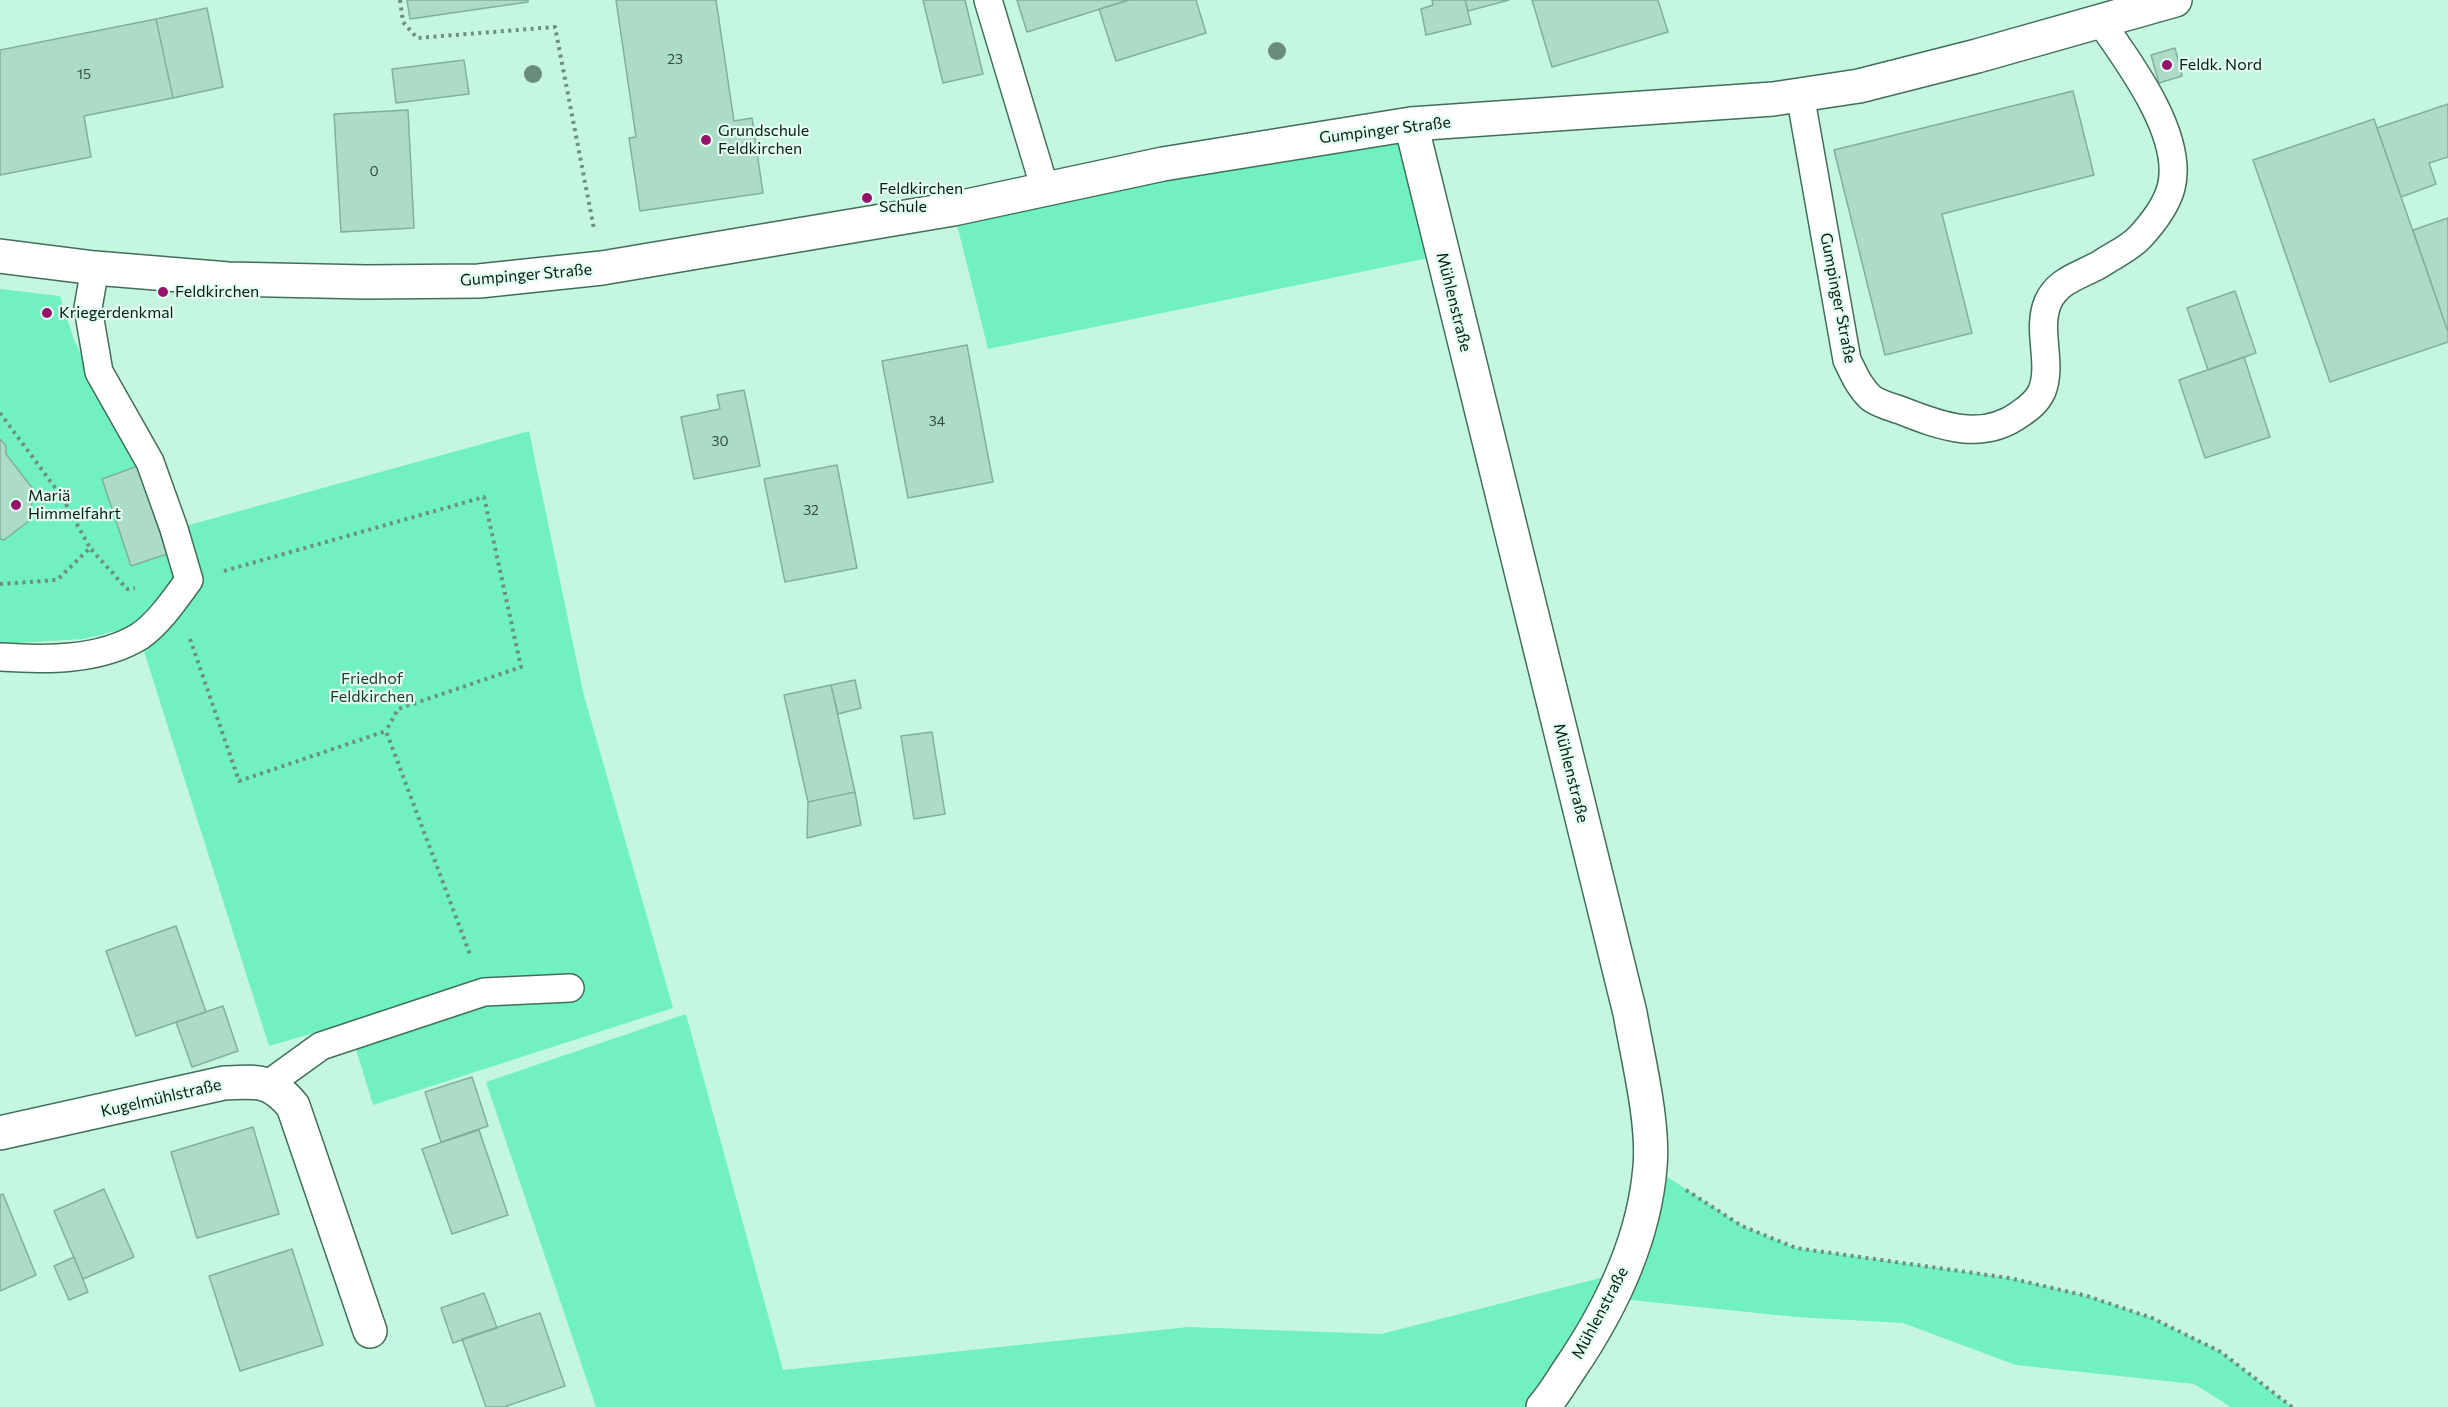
<!DOCTYPE html>
<html>
<head>
<meta charset="utf-8">
<style>
	body { margin:0 }
	canvas { display:block; background:#c5f6df }
</style>
</head>
<body>
<canvas width="2448" height="1407"></canvas>
<script>
const g = document.querySelector('canvas').getContext('2d');
g.lineJoin = 'round';
function paint(path, color) {
  g.fillStyle = color;
  g.fill(path, 'evenodd');
}
function strokePath(path, color, width, dash) {
  g.strokeStyle = color;
  g.lineWidth = width;
  g.lineCap = dash ? 'butt' : 'round';
  g.setLineDash(dash || []);
  g.stroke(path);
}
function label(font, color, halo, rows, align = 'center') {
  g.font = font + ' Commissioner,sans-serif';
  g.lineWidth = 4.5;
  g.setLineDash([]);
  g.textBaseline = 'middle';
  g.strokeStyle = halo;
  g.fillStyle = color;
  for (const [text, x, y, turn = 0] of rows) {
    g.save();
    g.translate(x, y);
    g.rotate((+turn || 0) * Math.PI / 180);
    g.textAlign = isNaN(turn) ? turn : align;
    if (halo) g.strokeText(text, 0, 0);
    g.fillText(text, 0, 0);
    g.restore();
  }
}
paint(new Path2D(`
	M1411,124L1443,255L988,349L953,209Z
	M0,289L60,296L74,340L138,466L160,533L529,431L583,692L673,1008L373,1105L348,1023L269,1046L136,626L84,639L0,644Z
	M686,1014L783,1370L1188,1327L1381,1334L1624,1272L1651,1166L1742,1226L1796,1248L2009,1278L2087,1296L2152,1318L2221,1352L2292,1407H2231L2194,1384L2016,1365L1903,1323L1796,1317L1611,1298L1543,1407H596L486,1082Z`), '#71f1c0');
const building = new Path2D(`
	M407,0H528V2L410,19Z
	M616,0H716L734,121L752,118L763,193L640,211L629,138L636,137Z
	M923,0H965L983,74L943,83Z
	M1017,0H1129L1027,32Z
	M1129,0H1196L1206,33L1116,61L1099,9Z
	M1432,0H1465L1471,24L1426,35L1421,9L1433,5Z
	M1465,0H1509L1468,11Z
	M1532,0H1658L1668,32L1552,67Z
	M207,8L223,87L173,98L156,19Z
	M156,19L173,98L84,116L91,157L0,175V50Z
	M2175,48L2182,76L2159,83L2151,55Z
	M464,60L469,94L396,103L392,69Z
	M2073,91L2094,175L1942,214L1972,333L1885,355L1834,150Z
	M2448,104V157L2429,163L2436,184L2401,197L2377,128Z
	M408,110L414,228L341,232L334,114Z
	M2374,119L2448,332V342L2330,382L2253,160Z
	M2448,218V332L2413,230Z
	M2235,291L2256,353L2208,370L2187,308Z
	M967,345L993,482L908,498L882,361Z
	M2244,357L2270,437L2205,458L2179,380Z
	M744,390L760,466L694,479L681,417L720,409L717,395Z
	M0,439L6,446V454L33,489L30,520L4,540L0,539Z
	M837,465L857,568L785,582L764,479Z
	M138,466L167,554L131,566L102,479Z
	M855,680L861,708L838,714L831,685Z
	M831,685L855,792L808,802L784,695Z
	M932,732L945,814L914,819L901,736Z
	M855,792L861,825L807,838L808,802Z
	M176,926L206,1012L136,1036L106,951Z
	M223,1006L238,1051L192,1067L176,1022Z
	M472,1077L488,1126L441,1142L425,1092Z
	M253,1127L279,1214L197,1238L171,1152Z
	M479,1130L508,1215L452,1234L422,1149Z
	M104,1189L134,1257L83,1279L54,1211Z
	M3,1194L36,1275L0,1291V1195Z
	M292,1249L323,1345L240,1371L209,1276Z
	M74,1257L88,1292L69,1300L54,1266Z
	M484,1293L497,1328L453,1343L441,1308Z
	M540,1313L565,1386L504,1407H486L462,1339Z`);
paint(building, '#acdcc6');
strokePath(building, '#81b09b', 1.5);
const service = new Path2D(`
	M988,0L1045,189
	M1800,94L1847,360C1854,374 1859,387 1871,398C1879,404 1891,407 1900,410C1940,426 1982,442 2020,414C2029,408 2037,402 2042,391C2053,363 2036,330 2048,302C2058,279 2083,275 2102,263C2114,255 2130,248 2140,237C2152,224 2166,206 2171,188C2185,136 2128,61 2100,21
	M0,657C45,660 100,661 140,636C159,623 175,599 189,580L174,529L150,462L99,372L88,308L95,268
	M267,1085L321,1046L484,992L570,988`);
const minor = new Path2D(`
	M1411,124L1630,1013C1638,1059 1654,1122 1650,1167C1644,1241 1610,1310 1569,1370C1561,1382 1553,1396 1543,1407
	M0,256L95,268L228,279L366,282L479,281L602,268L953,209L1163,164L1411,124L1773,99L1859,86L1977,56L2175,0
	M0,1133L224,1083C257,1082 270,1078 293,1106L370,1331`);
strokePath(service, '#416e5b', 30);
strokePath(minor, '#416e5b', 36);
strokePath(new Path2D(`
	M400,0L403,22L417,38L555,27L594,229
	M0,413L62,497L90,548
	M224,571L484,497L521,667L398,709L386,731
	M0,584L57,580L90,548L127,589L135,588
	M190,639L239,781L386,731L471,957
	M1686,1190L1742,1226L1796,1248L2009,1278L2087,1296L2152,1318L2221,1352L2292,1407`), '#6c8f7f', 4, [3, 4.5]);
strokePath(service, '#fff', 27);
strokePath(minor, '#fff', 33);
g.fillStyle = '#698c7d';
for (const [x, y] of [
	[1277,51],
	[533,74]
]) {
  g.beginPath();
  g.arc(x, y, 9, 0, 2 * Math.PI);
  g.fill();
}
for (const [x, y, r, color] of [
	[2167,65,6,"#95136c"],
	[706,140,6,"#95136c"],
	[867,198,6,"#95136c"],
	[163,292,6,"#95136c"],
	[47,313,6,"#95136c"],
	[16,505,6,"#95136c"]
]) {
  const dot = new Path2D();
  dot.arc(x, y, r, 0, 2 * Math.PI);
  g.fillStyle = color;
  g.fill(dot);
  strokePath(dot, '#e1fef0', 2);
}
label('14px', '#314b40', null, [
	["23",675,59],
	["15",84,74],
	["0",374,171],
	["34",937,421],
	["30",720,441],
	["32",811,510]
]);
label('16px', '#081b13', '#e1fef0', [
	["Feldk. Nord",2179,65],
	["Grundschule",718,131],
	["Feldkirchen",718,149],
	["Feldkirchen",879,189],
	["Schule",879,207],
	["Feldkirchen",175,292],
	["Kriegerdenkmal",59,313],
	["Mariä",28,496],
	["Himmelfahrt",28,514]
], 'left');
label('16px', '#081b13', '#e1fef0', [
	["Gumpinger Straße",1385,130,-7],
	["Gumpinger Straße",526,275,-5],
	["Gumpinger Straße",1838,298,79],
	["Mühlenstraße",1454,302,76],
	["Mühlenstraße",1571,773,76],
	["Kugelmühlstraße",161,1098,-13],
	["Mühlenstraße",1600,1313,-62]
]);
label('16px', '#1e362c', '#e1fef0', [
	["Friedhof",372,679],
	["Feldkirchen",372,697]
]);
</script>
</body>
</html>
